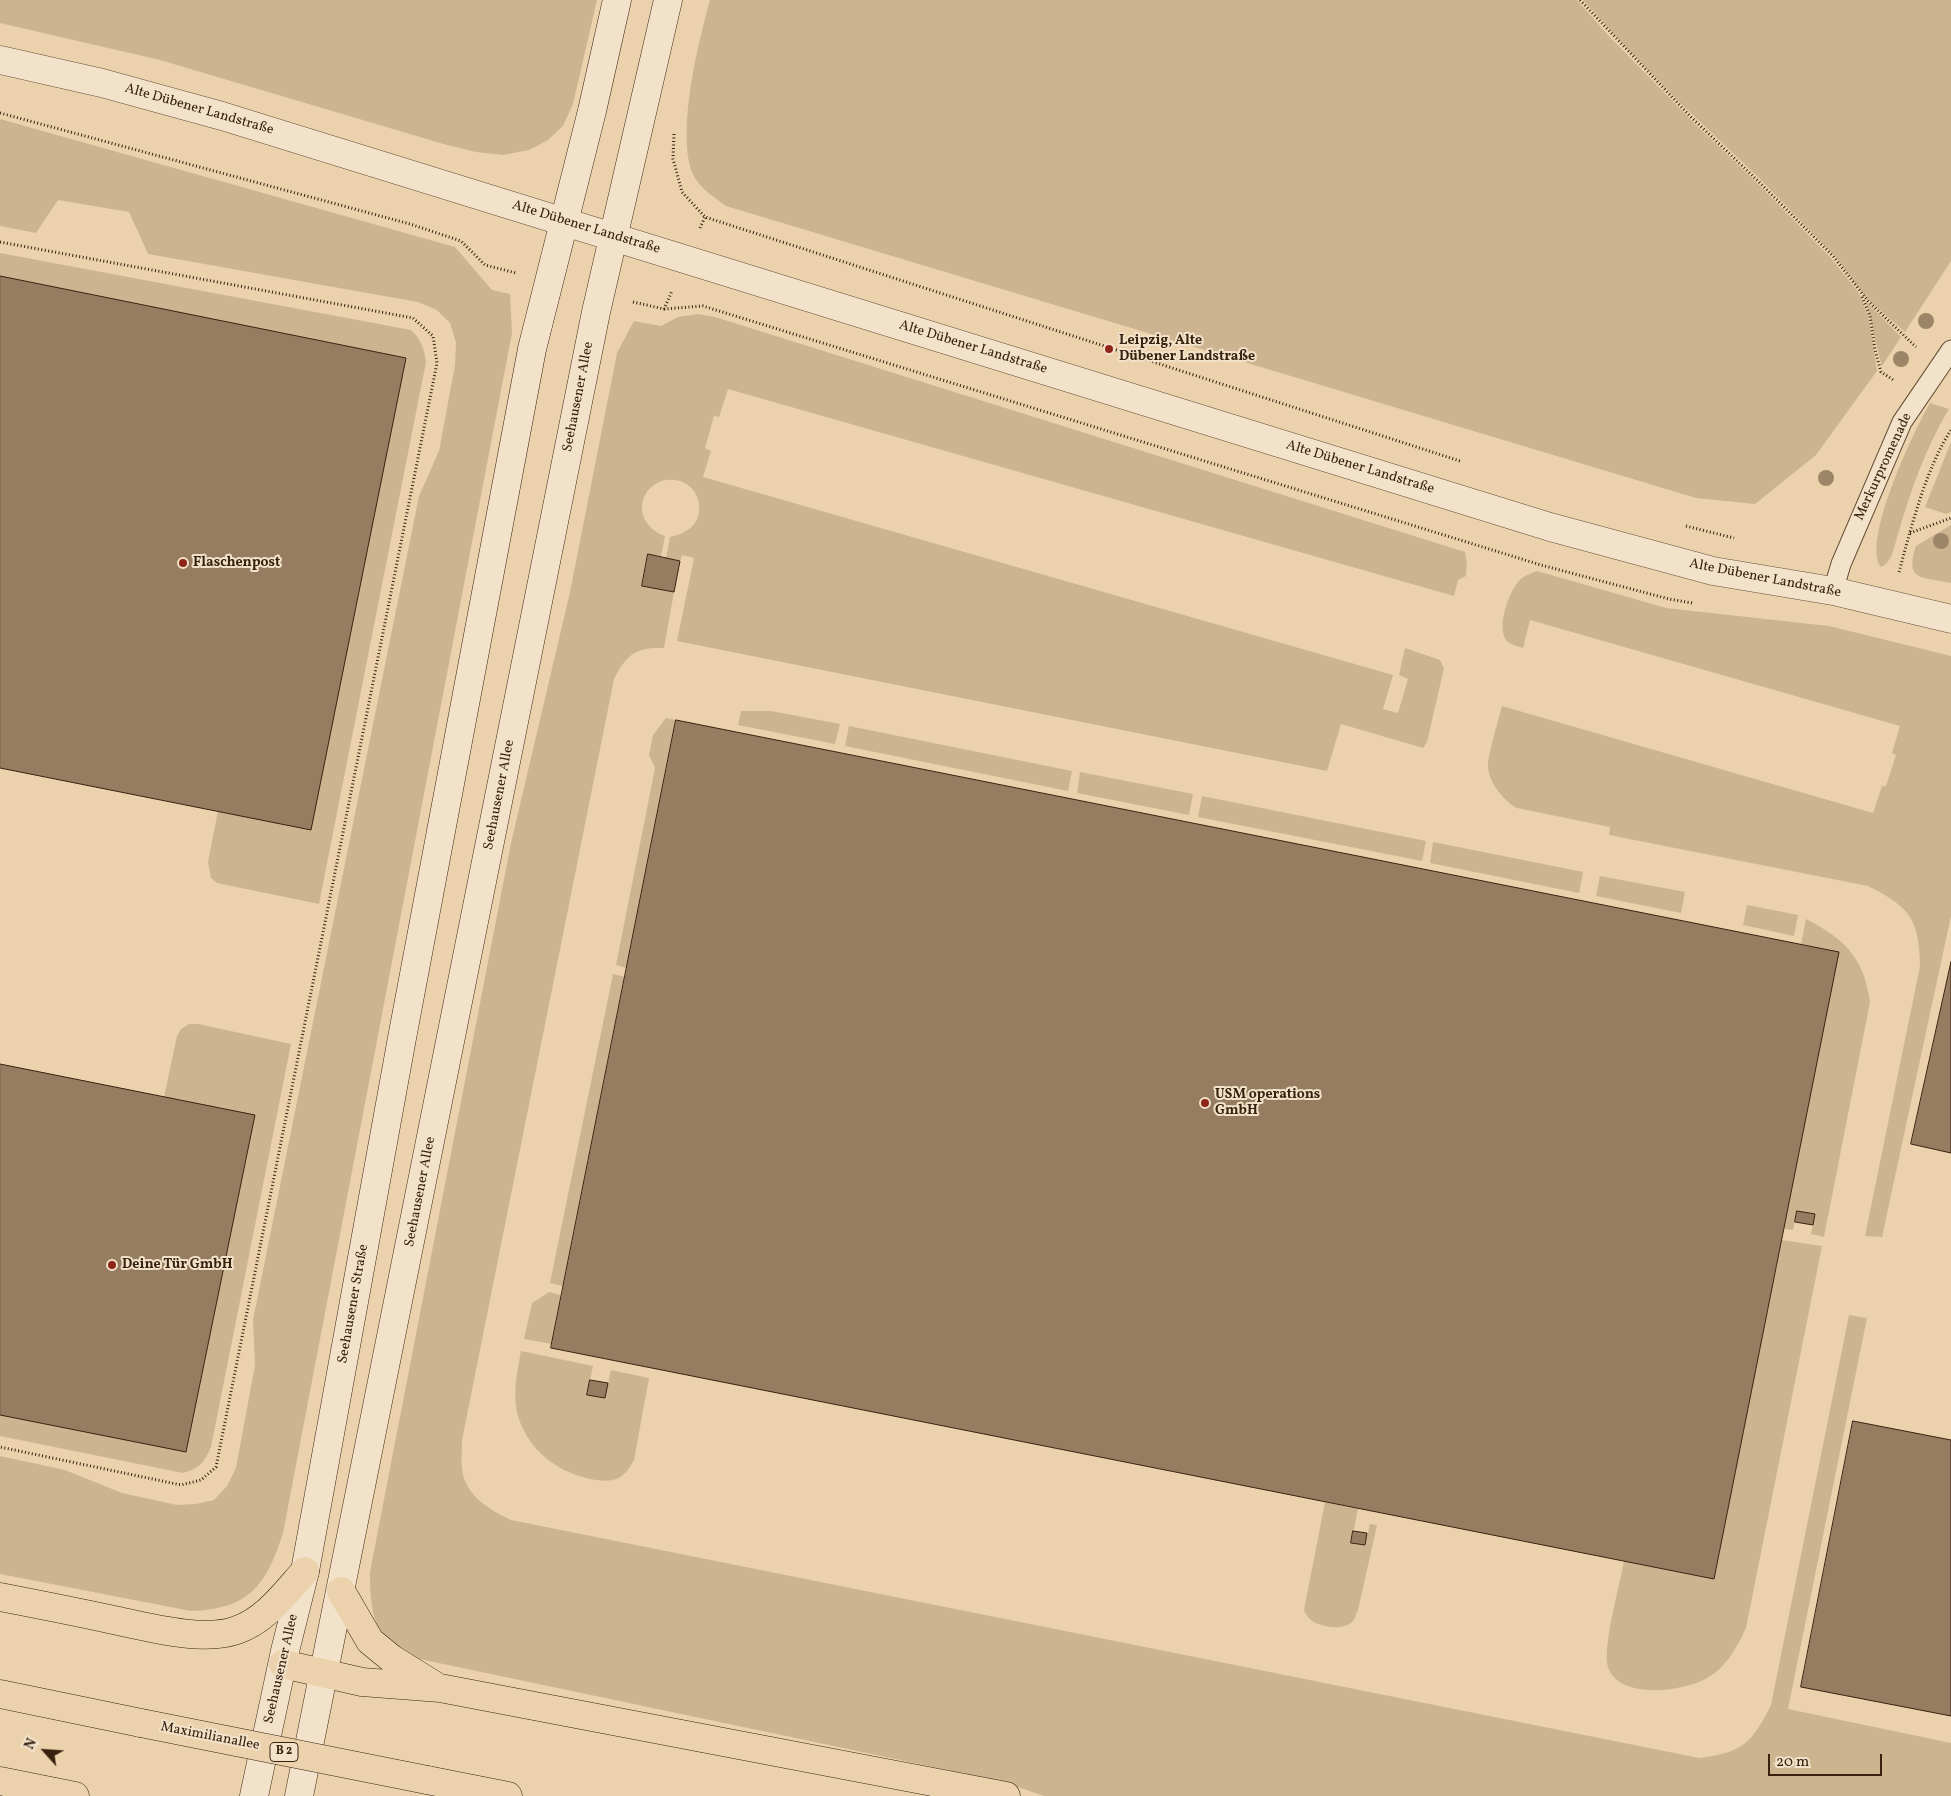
<!DOCTYPE html>
<html>
<head>
<meta charset="utf-8">
<style>
	body { margin:0 }
	#map { position:relative; width:1951px; height:1796px; overflow:hidden; background:#ebd2ac; font-family:Vollkorn,serif }
	canvas { display:block }
	.north { position:absolute; left:20px; top:1726px; width:50px; height:50px; -webkit-text-stroke:4px #f2e2c9; paint-order:stroke; rotate:296deg; font-size:14px; font-weight:700; line-height:20px; text-align:center; color:#392110 }
	.north::after { content:''; display:block; margin:auto; width:18px; height:22px; background:#392110; clip-path:polygon(50% 0,100% 100%,50% 72%,0 100%) }
	.scale { position:absolute; left:1768px; top:1754px; width:114px; height:22px; box-sizing:border-box; border:2px solid #392110; border-top:0; padding-left:6px; font-size:15px; line-height:18px; white-space:nowrap; color:#392110; -webkit-text-stroke:4px #f2e2c9; paint-order:stroke }
</style>
</head>
<body>
<div id="map">
<canvas width="1951" height="1796"></canvas>
<div class="north">N</div>
<div class="scale">20 m</div>
</div>
<script>
const g = document.querySelector('canvas').getContext('2d');
g.lineJoin = 'round';
function paint(path, color) {
  g.fillStyle = color;
  g.fill(path, 'evenodd');
}
function strokePath(path, color, width, dash) {
  g.strokeStyle = color;
  g.lineWidth = width;
  g.lineCap = dash ? 'butt' : 'round';
  g.setLineDash(dash || []);
  g.stroke(path);
}
function label(font, color, halo, rows, align = 'center') {
  g.font = font + ' Vollkorn,serif';
  g.lineWidth = 4;
  g.setLineDash([]);
  g.textBaseline = 'middle';
  g.strokeStyle = halo;
  g.fillStyle = color;
  for (const [text, x, y, turn = 0] of rows) {
    g.save();
    g.translate(x, y);
    g.rotate((+turn || 0) * Math.PI / 180);
    g.textAlign = isNaN(turn) ? turn : align;
    if (halo) g.strokeText(text, 0, 0);
    g.fillText(text, 0, 0);
    g.restore();
  }
}
paint(new Path2D(`
	M0,0H597L573,104L563,126L548,140L529,150L503,155L476,152L447,145L160,60L0,23Z
	M710,0H1577L1608,35L1694,123L1755,181L1831,258L1859,293L1869,319L1877,371L1816,455L1755,504L1696,498L726,206C716,198 705,192 697,181C672,147 699,39 710,0Z
	M1583,0H1951V261L1905,332L1867,299L1835,256L1759,178L1678,101L1623,44Z
	M0,119L455,247L492,290L510,294L512,333L283,1533C266,1586 249,1609 191,1611L0,1574V1456L65,1470L122,1493L177,1505L196,1504L214,1500L227,1486L236,1468L255,1365L253,1320L419,496L439,451L455,365L456,343L450,323L437,310L418,302L148,254L129,212L58,200L36,233L0,226Z
	M0,253L411,330C421,340 424,347 426,362L319,904L217,883L211,878L208,862L218,811L311,830L406,358L0,276Z
	M1865,300L1901,337L1882,366C1875,344 1873,321 1865,300Z
	M698,314L715,317L1465,552L1467,564L1466,576L1458,580L1454,596L728,389L719,417L714,416L705,448L711,451L703,477L1393,675L1383,709L1398,713L1408,679L1399,675L1405,648L1440,660L1444,668L1427,742L1423,748L1341,724L1327,771L677,641L694,558L682,555L680,561L666,558L670,537C689,534 704,520 698,500C696,491 689,484 680,481C644,471 624,520 665,536L661,556L648,554L642,585L674,592L664,648C636,647 627,654 614,679L462,1440C462,1450 461,1459 462,1468C464,1495 490,1510 511,1520L1699,1758C1742,1753 1752,1743 1771,1705L1849,1315L1867,1318L1788,1709L1951,1743V1796H1044L1000,1781L410,1657C404,1653 395,1650 390,1645C371,1627 370,1596 370,1572L511,843L570,592L617,353L634,321L661,326L678,317Z
	M1930,403L1949,409C1925,449 1911,490 1898,534C1894,546 1893,562 1881,567C1861,542 1914,430 1930,403Z
	M1951,442V512L1946,514L1925,507Z
	M1951,525V583C1922,577 1904,581 1916,546Z
	M1537,571L1666,608L1829,626L1951,656V916L1882,1237L1865,1236L1920,966C1919,919 1910,907 1868,886L1609,835L1610,827L1517,808C1504,801 1489,783 1488,767C1487,758 1499,718 1502,706L1873,813L1882,786H1886L1896,755L1892,753L1900,726L1530,620L1523,648C1518,646 1512,645 1508,642C1494,630 1510,587 1522,578C1526,575 1532,573 1537,571Z
	M741,711H771L840,724L835,744L738,725Z
	M666,718L676,720L627,968L616,965L655,768L649,755L653,735Z
	M849,726L1072,771L1068,791L845,746Z
	M1080,772L1193,794L1189,815L1077,793Z
	M1202,796L1426,841L1422,861L1198,817Z
	M1433,842L1583,872L1579,893L1430,863Z
	M1600,876L1685,892L1681,913L1596,896Z
	M1747,905L1798,915L1794,936L1743,925Z
	M1806,919C1845,939 1864,958 1870,1002L1824,1237L1811,1234L1815,1214L1797,1211L1793,1230L1784,1229L1839,952L1801,944Z
	M613,974L625,977L563,1286L550,1283Z
	M189,1024H198L291,1044L211,1447C204,1463 200,1468 183,1473L0,1436V1415L186,1452L255,1116L164,1097L177,1036L181,1029Z
	M1782,1240L1822,1246L1746,1628C1737,1647 1727,1667 1707,1678C1684,1692 1618,1700 1608,1667C1602,1649 1620,1583 1624,1561L1714,1579Z
	M549,1292L561,1295L552,1344L524,1339L532,1303Z
	M521,1351L593,1366L587,1395L605,1398L611,1370L649,1378L634,1460C623,1481 613,1483 590,1479C556,1471 529,1451 518,1416C512,1395 517,1372 521,1351Z
	M1325,1502L1358,1509L1351,1543L1365,1545L1370,1524L1377,1525L1358,1610C1356,1613 1355,1619 1353,1621C1343,1632 1316,1627 1308,1617C1306,1615 1305,1612 1304,1610Z`), '#cdb491');
const building = new Path2D(`
	M0,276L406,358L311,830L0,768Z
	M648,554L680,561L674,592L642,586Z
	M676,720L1839,952L1714,1579L551,1348Z
	M1951,962V1153L1911,1144Z
	M0,1064L255,1115L186,1452L0,1415Z
	M1797,1211L1815,1214L1813,1225L1795,1222Z
	M590,1380L608,1383L605,1398L587,1395Z
	M1853,1421L1951,1440V1716L1801,1687Z
	M1353,1531L1367,1533L1365,1545L1351,1543Z`);
paint(building, '#967d61');
strokePath(building, '#392110', 1);
const service = new Path2D(`
	M1833,591L1841,564L1902,422L1951,350`);
const tertiary = new Path2D(`
	M0,60L102,83L222,116L1550,527L1713,571L1833,591L1951,619`);
const secondary = new Path2D(`
	M254,1796L285,1651L305,1571L402,1038L532,349L592,111L617,0
	M299,1796L596,312L668,0`);
const trunk = new Path2D(`
	M341,1591L370,1641L392,1659L434,1685
	M0,1597C36,1604 72,1611 109,1619C144,1626 203,1643 237,1630C266,1620 285,1593 305,1571
	M283,1664L362,1682L440,1688L1006,1796
	M0,1694L141,1723
	M427,1780L508,1796
	M0,1781L75,1796`);
strokePath(service, '#664d37', 21);
strokePath(tertiary, '#664d37', 29);
strokePath(secondary, '#392110', 29);
strokePath(trunk, '#392110', 29);
strokePath(new Path2D(`
	M1580,0L1690,116L1757,180L1833,256L1868,301L1916,347
	M0,113L410,224L461,241L485,265L516,273
	M674,134L673,159L682,192L705,217L1460,461
	M700,228L705,217
	M0,242L413,318L433,336L437,363L216,1467L201,1480L181,1485L0,1447
	M1862,297L1870,316L1875,350L1881,372L1895,381
	M633,302L664,309L672,291
	M664,309L703,306L1541,565L1669,599L1692,603
	M1686,526L1734,538
	M1910,533L1951,518
	M1899,572C1911,528 1926,468 1951,430`), '#392110', 3, [1, 2.5]);
strokePath(service, '#f2e2c9', 19);
strokePath(tertiary, '#f2e2c9', 28);
strokePath(secondary, '#f2e2c9', 28);
strokePath(trunk, '#ebd2ac', 28);
const trunkBridge = new Path2D(`
	M141,1723L427,1780`);
strokePath(trunkBridge, '#392110', 29, []);
strokePath(trunkBridge, '#ebd2ac', 28);
g.fillStyle = '#9d8568';
for (const [x, y] of [
	[1926,321],
	[1901,359],
	[1826,478],
	[1941,541]
]) {
  g.beginPath();
  g.arc(x, y, 8, 0, 2 * Math.PI);
  g.fill();
}
for (const [x, y, r, color] of [
	[1109,349,5,"#8f2418"],
	[183,563,5,"#8f2418"],
	[1205,1103,5,"#8f2418"],
	[112,1265,5,"#8f2418"]
]) {
  const dot = new Path2D();
  dot.arc(x, y, r, 0, 2 * Math.PI);
  g.fillStyle = color;
  g.fill(dot);
  strokePath(dot, '#f2e2c9', 2);
}
for (const [x, y, w] of [
	[284,1752,28]
]) {
  const box = new Path2D();
  box.roundRect(x - w / 2, y - 9.5, w, 19, 4);
  g.fillStyle = '#f2e2c9';
  g.fill(box);
  strokePath(box, '#392110', 1);
}
label('bold 12px', '#392110', null, [
	["B 2",284,1752]
]);
label('14px', '#392110', '#f2e2c9', [
	["Alte Dübener Landstraße",199,110,16],
	["Alte Dübener Landstraße",586,228,17],
	["Alte Dübener Landstraße",973,348,17],
	["Seehausener Allee",579,397,-79],
	["Merkurpromenade",1884,467,-65],
	["Alte Dübener Landstraße",1360,468,17],
	["Alte Dübener Landstraße",1765,579,11],
	["Seehausener Allee",500,795,-79],
	["Seehausener Allee",421,1192,-79],
	["Seehausener Straße",354,1304,-80],
	["Seehausener Allee",282,1669,-77],
	["Maximilianallee",210,1737,11]
]);
label('bold 14px', '#392110', '#f2e2c9', [
	["Leipzig, Alte",1119,341],
	["Dübener Landstraße",1119,357],
	["Flaschenpost",193,563],
	["USM operations",1215,1095],
	["GmbH",1215,1111],
	["Deine Tür GmbH",122,1265]
], 'left');
</script>
</body>
</html>
